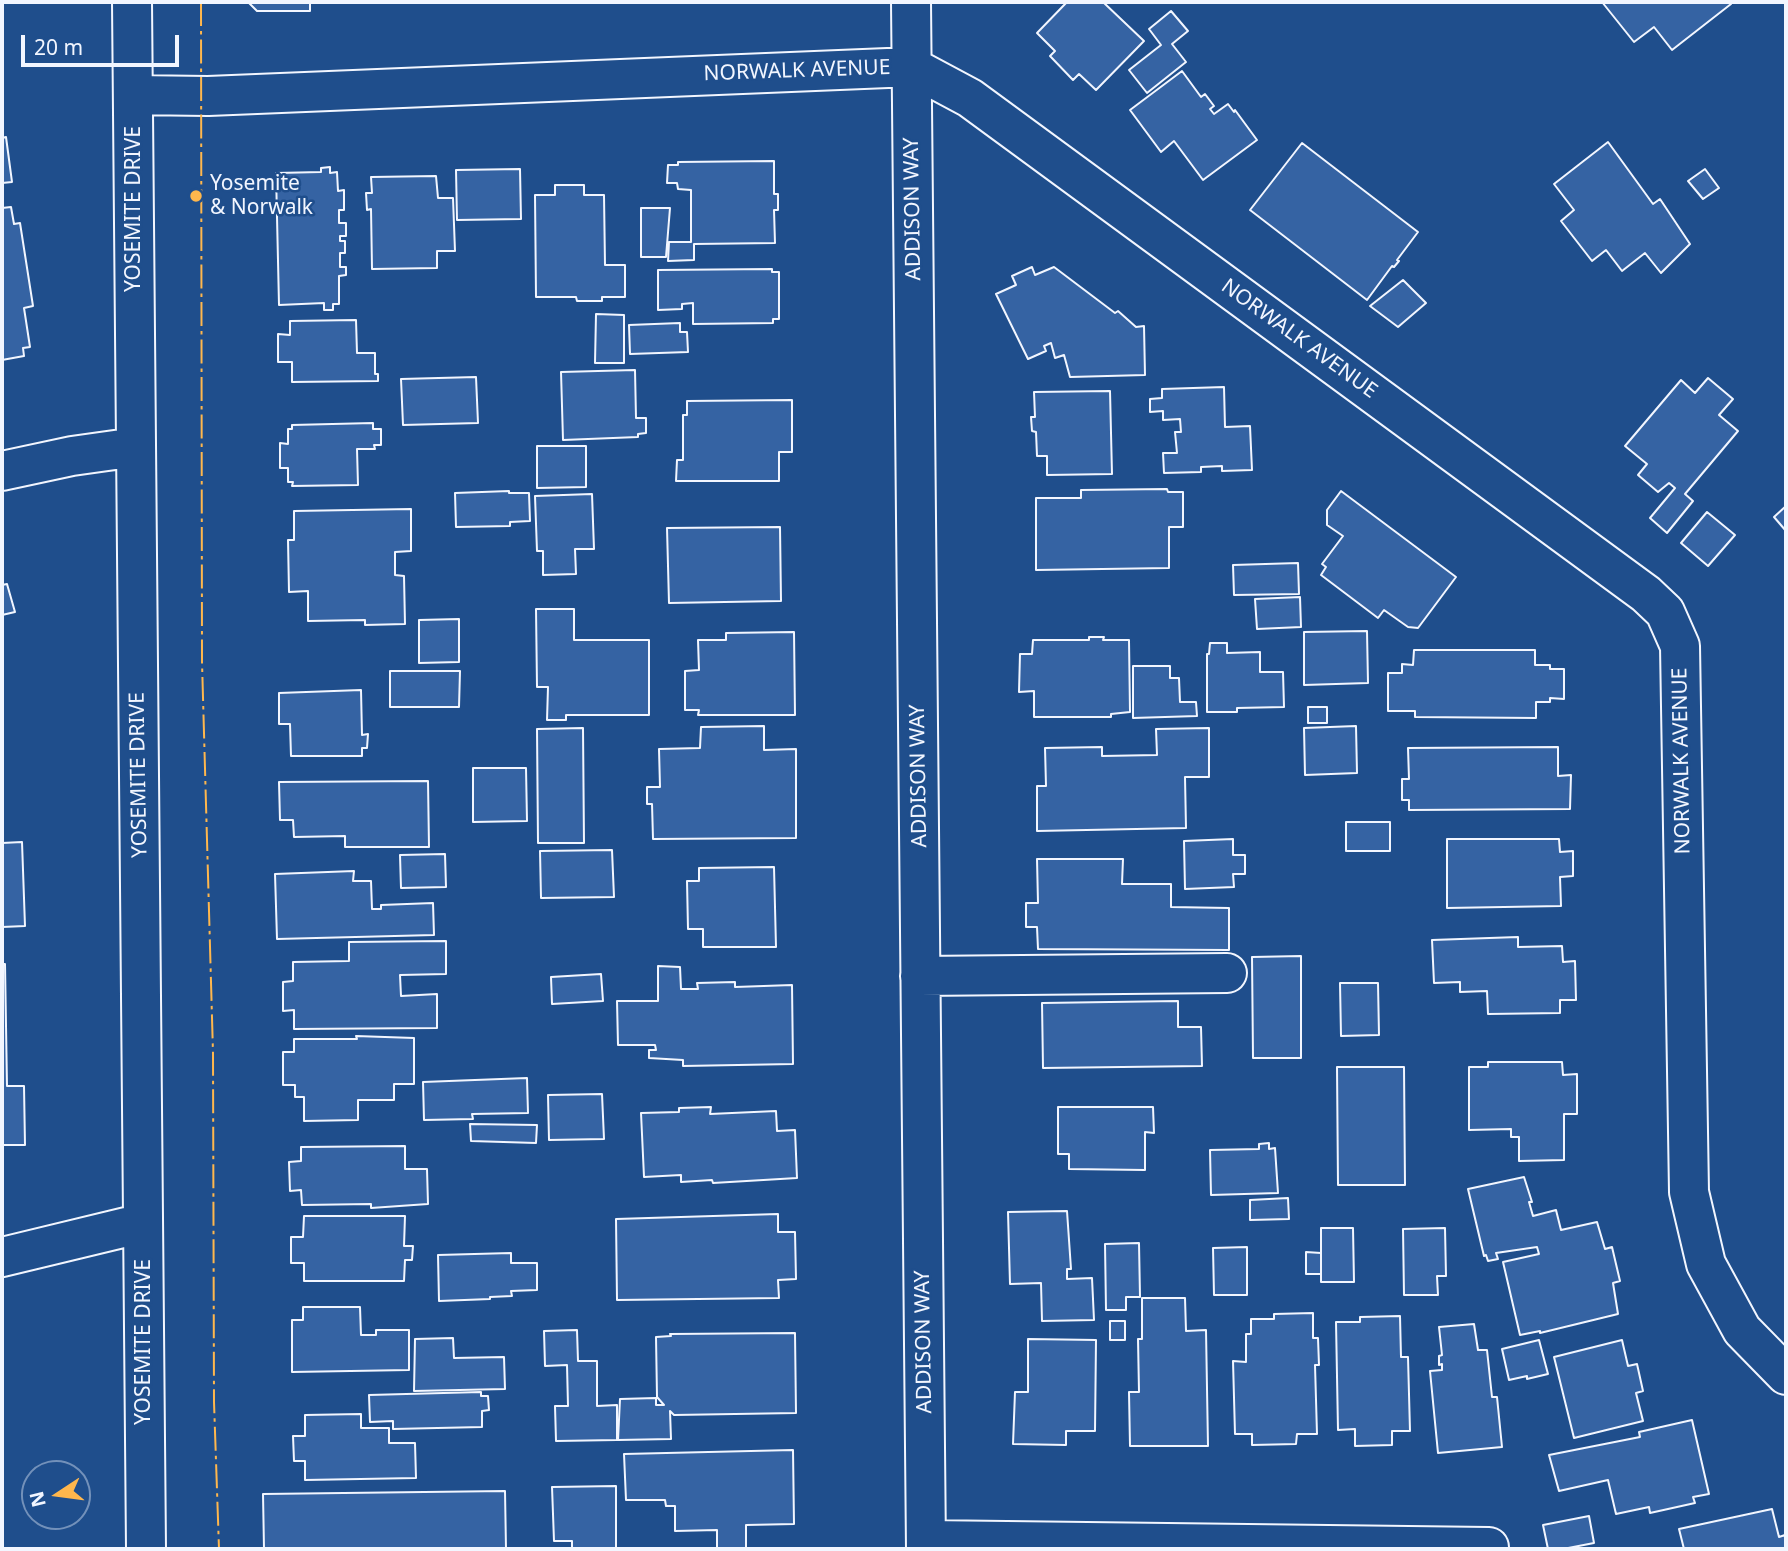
<!DOCTYPE html>
<html>
<head>
<meta charset="utf-8">
<style>
	body { margin:0 }
	#map { position:relative; width:1788px; height:1551px; overflow:hidden; background:#1f4e8c; font-family:"Noto Sans",sans-serif }
	canvas { display:block }
	.frame { position:absolute; inset:0; border:4px solid #f2f6ff; pointer-events:none }
	.north { position:absolute; left:21px; top:1460px; width:70px; height:70px; box-sizing:border-box; background:#1f4e8c; border:2px solid #7391ba; border-radius:50%; rotate:257deg; font-size:19px; font-weight:700; line-height:28px; text-align:center; color:#f2f6ff }
	.north::after { content:''; display:block; margin:auto; width:24px; height:32px; background:#ffb74d; clip-path:polygon(50% 0,100% 100%,50% 72%,0 100%) }
	.scale { position:absolute; left:21px; top:35px; width:158px; height:32px; box-sizing:border-box; border:4px solid #f2f6ff; border-top:0; padding-left:9px; font-size:21px; line-height:24px; white-space:nowrap; color:#f2f6ff; -webkit-text-stroke:5px #1f4e8c; paint-order:stroke }
</style>
</head>
<body>
<div id="map">
<canvas width="1788" height="1551"></canvas>
<div class="frame"></div>
<div class="north">N</div>
<div class="scale">20 m</div>
</div>
<script>
const g = document.querySelector('canvas').getContext('2d');
g.lineJoin = 'round';
function paint(path, color) {
  g.fillStyle = color;
  g.fill(path, 'evenodd');
}
function strokePath(path, color, width, dash) {
  g.strokeStyle = color;
  g.lineWidth = width;
  g.lineCap = dash ? 'butt' : 'round';
  g.setLineDash(dash || []);
  g.stroke(path);
}
function label(font, color, halo, rows, align = 'center') {
  g.font = font + ' "Noto Sans",sans-serif';
  g.lineWidth = 5;
  g.setLineDash([]);
  g.textBaseline = 'middle';
  g.strokeStyle = halo;
  g.fillStyle = color;
  for (const [text, x, y, turn = 0] of rows) {
    g.save();
    g.translate(x, y);
    g.rotate((+turn || 0) * Math.PI / 180);
    g.textAlign = isNaN(turn) ? turn : align;
    if (halo) g.strokeText(text, 0, 0);
    g.fillText(text, 0, 0);
    g.restore();
  }
}
const building = new Path2D(`
	M248,2H310V11H257Z
	M1067,2H1103L1144,41L1096,90L1079,74L1073,80L1050,56L1055,51L1037,33Z
	M1602,2H1729L1731,4L1672,50L1654,27L1634,42Z
	M1171,11L1188,31L1172,44L1186,62L1147,93L1129,70L1161,45L1149,29Z
	M1182,71L1201,97L1205,94L1214,106L1210,109L1214,114L1228,104L1234,112L1235,110L1257,140L1203,180L1174,141L1161,152L1130,110Z
	M6,137L12,182L2,183V138Z
	M1608,142L1653,204L1660,199L1690,244L1661,273L1645,253L1622,271L1606,250L1592,261L1561,221L1574,210L1554,184Z
	M1302,143L1418,232L1397,260L1399,261L1394,267L1392,266L1367,300L1250,210Z
	M774,161V194H778V210H774L775,243L694,244V260L668,261L669,242H691V190L678,189L677,183H667L668,165H678V162Z
	M330,167V173L337,172L338,191L344,190V210H339V223H346V236H340V241H345V253H340V267H346V275L339,276V304H333V310H324V303L279,305L276,173L321,172V168Z
	M520,169L521,219L457,220L456,170Z
	M1705,169L1719,188L1703,199L1688,181Z
	M436,176L438,198H453L455,251H437V268L372,269L371,209L367,210L366,193H372L371,177Z
	M555,185H584V195H604L605,265H625V297H602V301H577L576,297H536L535,195H555Z
	M11,207L14,224L20,223L33,306L24,308L30,347L23,348L24,356L2,360V208Z
	M641,208H670L666,257H641Z
	M1032,267L1035,275L1054,267L1115,313L1118,311L1136,327L1144,326L1145,375L1070,377L1064,355L1055,358L1051,343L1044,346L1046,351L1028,359L996,294L1016,285L1012,276Z
	M772,269V272H779V319H773V323L693,324V303L682,304V309L658,310V270Z
	M1403,280L1426,303L1398,327L1370,306Z
	M596,314L624,315V363H595Z
	M356,320L357,353H375V374H378V381L292,382V362H278V334L290,335V321Z
	M680,323V332H687L688,352L630,354L629,325Z
	M635,370L636,418H646V433L638,434V437L563,440L561,372Z
	M476,377L478,423L403,425L401,379Z
	M1708,378L1733,399L1719,415L1738,431L1685,494L1693,501L1667,533L1650,518L1675,488L1669,483L1658,492L1638,475L1647,464L1625,446L1681,380L1695,393Z
	M1224,387L1225,427L1250,426L1252,470L1222,471V466L1201,467V472L1164,473L1163,453H1177L1175,432H1181L1180,419L1163,420V411L1150,412V399L1162,398V389Z
	M1110,391L1112,474L1047,475V456H1037L1036,432L1032,431L1031,417H1035L1034,392Z
	M792,400V452H779V481H676L677,460H683V415H687V401Z
	M373,423V429H381V445H374L375,449H357L358,485L292,486L293,482H288V468H280V443L288,444V429H292V425Z
	M537,446H586V487L537,488Z
	M1167,489L1168,492H1183V527H1169V568L1036,570V498H1081V490Z
	M509,491V493H529L530,521L510,522V526L456,527L455,493Z
	M1341,491L1456,577L1418,628L1408,627L1384,610L1378,618L1321,575L1326,567L1322,564L1343,536L1327,525V510Z
	M592,494L594,549H575L576,574L543,575V551H537L535,496Z
	M1786,506V531L1774,517Z
	M411,509V551L395,552V575L404,576L405,624L365,625V620L308,621V591L289,592L288,540H294V511Z
	M1707,512L1735,535L1708,566L1681,543Z
	M780,527L781,601L669,603L667,528Z
	M1298,563L1299,594L1234,595L1233,565Z
	M7,584L15,612L2,615V585Z
	M1300,597L1301,627L1257,629L1255,599Z
	M536,609H574V640H649V715H566V720H547L548,687H537Z
	M459,619V662L419,663V620Z
	M1367,631L1368,683L1304,685V632Z
	M794,632L795,715H698L699,710H685V671L699,670L698,640H726V633Z
	M1089,637H1104L1103,640H1129L1130,712L1111,714V717H1034V691L1019,692L1020,654H1032L1033,640H1089Z
	M1210,643H1227V653L1260,652V672H1283L1284,707L1237,708V712H1207V654H1209Z
	M1414,650H1535V665H1550V669H1564V699L1550,698V702H1536V718L1415,717V711H1388V673H1402V664L1413,665Z
	M1133,666H1170V678H1179L1180,702H1196L1197,716L1133,718Z
	M390,671H460L459,707H390Z
	M361,690L362,735L368,734L367,748H362V756H291L290,724H279V693Z
	M1308,707H1327V723H1308Z
	M764,726V750L796,749V838L653,839L652,804H647V787H660L659,749L700,748L701,727Z
	M1356,726L1357,773L1305,775L1304,728Z
	M583,728L584,843H538L537,729Z
	M1209,728V777H1185L1186,828L1037,831V786H1046L1045,748L1102,747V756L1157,755L1156,729Z
	M1558,747V776L1571,775L1570,809L1409,810V800H1402V779H1409L1408,748Z
	M473,768H526L527,821L473,822Z
	M428,781L429,847H345V836L294,837L293,820H280L279,782Z
	M1346,822H1390V851H1346Z
	M1233,839V855H1245V874H1233L1234,887L1185,889L1184,841Z
	M1447,839H1559L1560,852L1573,851V876L1560,877L1561,906L1447,908Z
	M22,842L25,926L2,927V843Z
	M612,850L614,897L541,898L540,851Z
	M445,854L446,887L401,888L400,855Z
	M1037,859H1123L1122,884H1171V907L1229,908V950L1038,949L1037,927H1026V903H1038Z
	M774,867L776,947H703V929H688L687,881H699V868Z
	M354,871L353,881H371L372,909H381V905L433,903L434,935L277,939L275,874Z
	M1518,937V947L1562,946L1563,962L1575,961L1576,1000H1560V1013L1488,1014L1487,991L1460,992V982L1434,983L1432,940Z
	M446,941V974L400,975L401,996L437,994V1028L294,1029V1010L283,1011V982L293,981V962L349,961V942Z
	M1301,956V1058H1253L1252,957Z
	M2,964H5L7,1086H24L25,1145H2Z
	M658,966L680,967L681,989H698L697,983L735,982V987L792,985L793,1064L683,1066V1060L649,1058V1050H656L655,1045H618L617,1001H658Z
	M601,974L603,1001L552,1004L551,977Z
	M1340,983H1378L1379,1035L1341,1036Z
	M1178,1001V1027H1201L1202,1066L1043,1068L1042,1003Z
	M356,1036L414,1038V1084H394V1100H358V1120L304,1121V1097H295V1085H283V1052H294V1039H357Z
	M1488,1062H1562L1563,1075L1577,1074V1114H1564V1160L1519,1161V1137H1511V1129L1469,1130V1067H1488Z
	M1337,1067H1404L1405,1185H1338Z
	M527,1078L528,1113L472,1114L473,1119L424,1120L423,1082Z
	M602,1094L604,1139L549,1140L548,1095Z
	M711,1107L710,1114L776,1111L777,1131L795,1130L797,1178L713,1183L712,1180L681,1182V1175L644,1177L641,1113L679,1112V1108Z
	M1058,1107H1153L1154,1133L1145,1132V1170L1069,1169V1154H1058Z
	M470,1124L537,1125L536,1143L471,1141Z
	M1269,1143V1149L1275,1148L1278,1193L1211,1195L1210,1150L1259,1149V1144Z
	M405,1146V1169H427L428,1204L371,1208V1204L302,1205L301,1190L290,1191L289,1162L301,1161V1147Z
	M1524,1177L1532,1202H1529L1533,1216L1556,1210L1561,1230L1597,1222L1605,1249L1612,1247L1620,1281L1613,1283L1618,1314L1540,1333V1331L1520,1335L1503,1262L1539,1254L1537,1247L1496,1253L1498,1259L1488,1261L1486,1255L1484,1256L1468,1189Z
	M1288,1198L1289,1219L1250,1220V1200Z
	M1067,1211L1071,1269H1067V1279L1092,1278L1094,1320L1042,1321L1041,1283L1010,1284L1008,1212Z
	M778,1214V1232H795L796,1279L778,1280L779,1298L617,1300L616,1219Z
	M304,1216H405L404,1246H413L412,1260H405L404,1281H304V1263H291V1237H303Z
	M1321,1228H1353L1354,1282H1321Z
	M1445,1228L1446,1276H1437L1438,1295H1404L1403,1229Z
	M1139,1243L1140,1297H1126V1310H1106L1105,1244Z
	M1247,1247V1295H1214L1213,1248Z
	M1306,1252L1321,1253V1274H1306Z
	M511,1253V1263H537V1290L511,1291L512,1296L490,1297V1299L439,1301L438,1255Z
	M1142,1298H1185L1186,1331L1206,1330L1208,1446H1130L1129,1392H1139L1138,1339H1142Z
	M303,1307H360L361,1335H376V1330H409V1370L292,1372V1320H303Z
	M1313,1313V1338H1318L1319,1365H1315L1317,1434H1297L1296,1444L1252,1445V1434H1235L1233,1361L1246,1362V1334H1251V1319H1274V1314Z
	M1400,1316L1401,1357H1408L1410,1431H1392V1445L1355,1446V1429L1338,1430L1336,1322H1360V1317Z
	M1110,1321H1125V1340H1110Z
	M1474,1324L1478,1350H1487L1492,1397H1497L1502,1447L1438,1453L1430,1371L1442,1370V1364L1439,1365V1356L1442,1355L1439,1327Z
	M577,1330L578,1361H597V1406L617,1405V1440L556,1441L555,1406H568L567,1365L545,1366L544,1331Z
	M795,1333L796,1413L674,1415L670,1411L671,1439L618,1440L620,1399L656,1398V1405H664L657,1397L656,1337L671,1336L670,1334Z
	M453,1338L454,1358L504,1357L505,1389L414,1391L415,1339Z
	M1028,1339L1096,1340L1095,1431H1066V1445L1013,1444L1015,1392H1028Z
	M1539,1340L1548,1374L1527,1379V1376L1509,1380L1502,1349Z
	M1622,1340L1628,1366L1637,1364L1643,1391L1636,1393L1643,1421L1574,1438L1554,1357Z
	M481,1392V1396H488L489,1410L482,1411V1427L393,1429V1421L370,1422L369,1395Z
	M361,1414V1428H389V1443H415L416,1478L305,1480V1461H294L293,1436H305V1415Z
	M1692,1420L1709,1494L1693,1497L1695,1503L1650,1513L1649,1507L1616,1514L1608,1480L1559,1491L1549,1455L1640,1437L1639,1432Z
	M793,1450L794,1524L746,1525V1549H717V1530L675,1531V1506H666L665,1500H626L624,1454Z
	M616,1486V1549H572V1541H554L552,1487Z
	M505,1491L506,1549H264L263,1494Z
	M1772,1509L1779,1537L1785,1535L1786,1549H1684L1679,1529Z
	M1589,1516L1594,1543L1563,1549H1548L1543,1525Z`);
paint(building, '#3563a3');
strokePath(building, '#f2f6ff', 2);
const minor = new Path2D(`
	M132,2L146,1549
	M911,2L926,1549
	M133,95L208,96L912,67L970,98L1646,594L1665,612L1680,646L1689,1192L1706,1264L1742,1330L1786,1375
	M2,471L72,456L136,447
	M920,976L1227,973
	M2,1257L143,1223
	M926,1540L1489,1547`);
strokePath(minor, '#f2f6ff', 42);
strokePath(minor, '#1f4e8c', 38);
strokePath(new Path2D(`
	M201,2L202,662L213,1053L214,1402L219,1549`), '#ffb74d', 2, [24, 5, 3.5, 5]);
for (const [x, y, r, color] of [
	[196,196,7,"#ffb74d"]
]) {
  const dot = new Path2D();
  dot.arc(x, y, r, 0, 2 * Math.PI);
  g.fillStyle = color;
  g.fill(dot);
  strokePath(dot, '#1f4e8c', 2.5);
}
label('21px', '#f2f6ff', '#1f4e8c', [
	["NORWALK AVENUE",797,71,-2],
	["YOSEMITE DRIVE",134,209,-90],
	["ADDISON WAY",913,209,-91],
	["NORWALK AVENUE",1299,339,36],
	["NORWALK AVENUE",1682,761,-91],
	["YOSEMITE DRIVE",139,775,-91],
	["ADDISON WAY",919,776,-91],
	["YOSEMITE DRIVE",144,1342,-90],
	["ADDISON WAY",924,1342,-91]
]);
label('21px', '#f2f6ff', '#1f4e8c', [
	["Yosemite",210,184],
	["& Norwalk",210,208]
], 'left');
</script>
</body>
</html>
